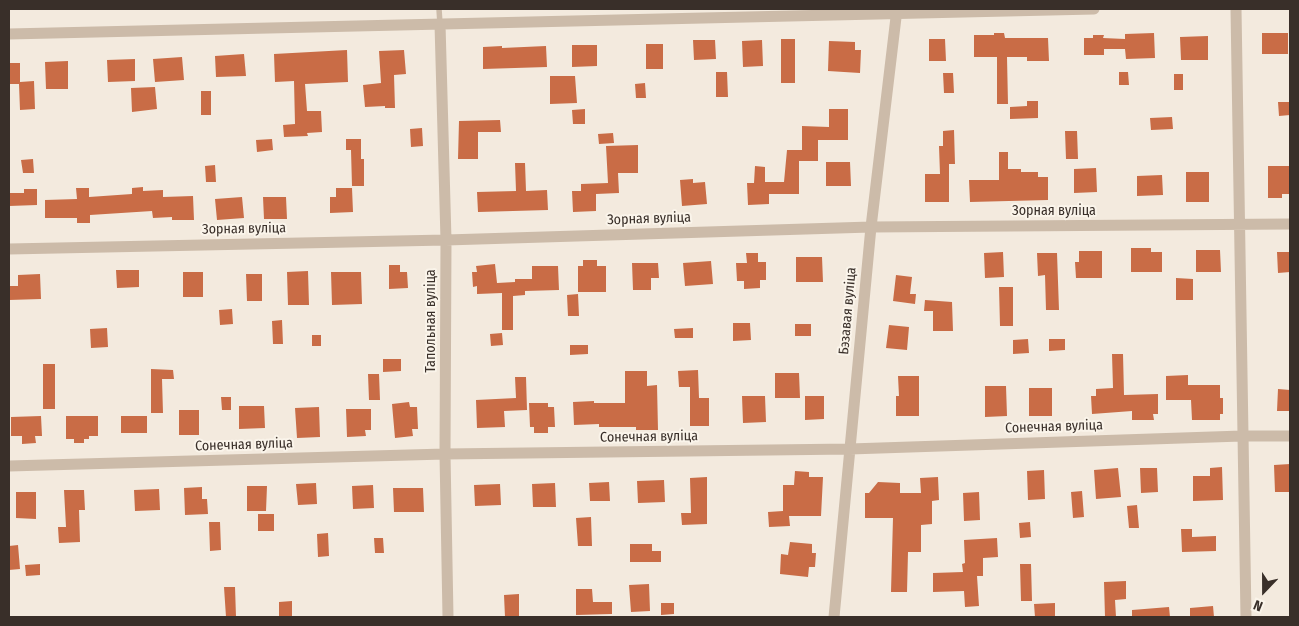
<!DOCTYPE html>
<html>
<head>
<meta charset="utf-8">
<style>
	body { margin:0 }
	#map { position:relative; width:1299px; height:626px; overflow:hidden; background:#f3eade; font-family:"Fira Sans Condensed",sans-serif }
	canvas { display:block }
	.frame { position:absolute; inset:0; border:10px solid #392f29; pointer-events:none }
	.north { position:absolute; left:1239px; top:566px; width:50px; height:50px; -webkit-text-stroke:4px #faf4ea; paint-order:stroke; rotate:202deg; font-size:14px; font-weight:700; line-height:20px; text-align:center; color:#392f29 }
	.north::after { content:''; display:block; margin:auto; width:18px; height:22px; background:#392f29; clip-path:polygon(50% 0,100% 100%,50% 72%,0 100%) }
</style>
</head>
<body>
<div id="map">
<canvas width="1299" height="626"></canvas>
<div class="frame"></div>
<div class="north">N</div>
</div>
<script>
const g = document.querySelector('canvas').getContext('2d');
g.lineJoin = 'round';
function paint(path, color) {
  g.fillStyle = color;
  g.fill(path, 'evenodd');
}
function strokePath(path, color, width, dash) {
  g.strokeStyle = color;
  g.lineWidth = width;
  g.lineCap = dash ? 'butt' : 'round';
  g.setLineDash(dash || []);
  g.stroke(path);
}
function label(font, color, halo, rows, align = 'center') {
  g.font = font + ' "Fira Sans Condensed",sans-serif';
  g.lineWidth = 4;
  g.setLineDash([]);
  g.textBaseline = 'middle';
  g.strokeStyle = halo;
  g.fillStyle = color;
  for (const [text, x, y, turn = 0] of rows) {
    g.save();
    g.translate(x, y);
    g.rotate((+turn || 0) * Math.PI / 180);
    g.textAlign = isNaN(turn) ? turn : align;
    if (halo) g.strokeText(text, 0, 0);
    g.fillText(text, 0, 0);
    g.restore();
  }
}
paint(new Path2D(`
	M994,33H1004L1005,38H1048L1049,61H1027V57H1007L1008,104H997V57H974V35H994Z
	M1154,33L1155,58L1126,59L1125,49H1104V55H1084V38H1093V35H1104L1103,38L1125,39V34Z
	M1262,33H1288V54H1262Z
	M1208,36V60H1181L1180,37Z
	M781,39H795V83H781Z
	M929,39H945L946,61H929Z
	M693,40H715L716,59L694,60Z
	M762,40L763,66L743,67L742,41Z
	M829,41L855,42V50H861L860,73L828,71Z
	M646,44H663V69H646Z
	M572,45H597V66L572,67Z
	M502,46V48L546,46L547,67L483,69V47Z
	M347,50L348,82L305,84L307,111H321L322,132L307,133L308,136L284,137L283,125L295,124L294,81L275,82L274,54Z
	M404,50L406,74L394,75L395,108H385V106L365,107L363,85L381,83L379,51Z
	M244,54L246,76L216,77L215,56Z
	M182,57L184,80L155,82L153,59Z
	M135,59V81L108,82L107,60Z
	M68,61V89H46L45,62Z
	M9,63H20V82L34,81L35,109L20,110L19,84H9Z
	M716,72H727L728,97H716Z
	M1119,72H1128L1129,85H1119Z
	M943,73H953L954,93H944Z
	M1174,74H1183V90H1174Z
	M550,76H575L577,103L550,104Z
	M645,83L646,98H636L635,84Z
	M155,87L157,109L132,112L131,88Z
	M201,91H211V115H201Z
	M1027,101H1038V118L1010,119V107L1027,106Z
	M1278,102H1290V115L1279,116Z
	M585,109V124H573L572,110Z
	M829,109H848V140H818V161H799V194H769V204L748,205L747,183H754L755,166L765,167V182H784L787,150H802V126L829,127Z
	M1172,117L1173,129L1151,130L1150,118Z
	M500,120L501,132H478V159H458L459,121Z
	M422,128L423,146L411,147L410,129Z
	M954,130L955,164H949V202H925V174H940L939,146H943V131Z
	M1065,131H1077L1078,159H1066Z
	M613,133L614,143L599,144L598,134Z
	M272,139L273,150L257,152L256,140Z
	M346,139H361V159H364V186H352L351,150H346Z
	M638,145V173H618L619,193L596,194V211L573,212L572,191H581V184L608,183L606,146Z
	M999,152H1008V169H1021V172H1038V177H1048V200L970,202L969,180H999Z
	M33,159L34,173H23L21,160Z
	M826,162H850L851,186H826Z
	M515,163H525L526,191L547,190L548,210L478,212L477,192L516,191Z
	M215,165L216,182H206L205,166Z
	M1268,166H1290V194H1282V198H1268Z
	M1096,168L1097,192L1074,193V169Z
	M1186,172H1209V202H1186Z
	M1162,175L1163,195L1137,196V176Z
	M693,179V183L705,182L707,204L682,206L680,180Z
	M143,187V191L163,190V197L193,196L194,220H172V217L153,218L152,211L90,215V223H77V218H45V200L77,199L76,188H89V197L132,194V188Z
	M336,188H352L353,212L330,213V197H336Z
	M24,189H37V205L9,206V193H24Z
	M242,197L244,218L217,220L215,199Z
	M263,197H286L287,219H264Z
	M1131,248H1151V252H1162V272H1131Z
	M1196,250H1220L1221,272H1196Z
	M1079,251H1102V278H1076L1075,262H1079Z
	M1003,252L1004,277L985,278L984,253Z
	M1277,252H1290V272L1278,273Z
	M746,253H758V262H766V280H760V288L744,289V281H737L736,263H747Z
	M1037,253H1057L1059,310H1046L1045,275L1038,276Z
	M796,257H822L823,282H796Z
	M583,260H597V266H606V292H578V266H583Z
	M711,261L713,284L685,286L683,263Z
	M632,263H658L659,278H651V290H633Z
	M495,264L497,283L515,282V279H532V266H558L559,290L525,291V295L513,296V330H502V293L477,294V286L473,287L472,272H477L476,266Z
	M389,265H400V272H407L408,288L389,289Z
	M116,270H139V287L117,288Z
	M308,271L309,305H288L287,272Z
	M183,272H203V297H183Z
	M331,272H361L362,304L332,305Z
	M40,274L41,299L9,300V286H18V275Z
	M246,274H262V301H247Z
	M896,275L912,277L910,294H916L915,304L893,301Z
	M1176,278L1193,279V300H1176Z
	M999,287H1013V326H1000Z
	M578,294L579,316H568L567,295Z
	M925,300L952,302L953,331H933V311H924Z
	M232,309L233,324L220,325L219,310Z
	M282,320L283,344H273L272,321Z
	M733,323H750L751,340L733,341Z
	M795,324H811V336H795Z
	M889,325L909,327L907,350L886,348Z
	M107,328L108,347L91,348L90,329Z
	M693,328V338H675L674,329Z
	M502,333L503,345L491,346L490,334Z
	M312,335H321V346H312Z
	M1028,339L1029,353L1013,354V340Z
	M1049,339H1065V350L1049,351Z
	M570,345H588V354L570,355Z
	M1112,354H1123L1124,395L1158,394V414H1153L1154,420H1132V411L1092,414L1091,396H1096V389L1113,388Z
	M383,359H401V371L383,372Z
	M43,364H55V409H43Z
	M151,369L173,370L174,379H162L163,413H151Z
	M698,370L699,398H709V426H690V387H679L678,371Z
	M625,371H647V386L657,385L658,430H636V427H599V424L574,425L573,402L594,401V403H625Z
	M775,373H799L800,398H775Z
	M368,374H379L380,400H369Z
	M1188,375V385H1220V398H1223V414H1220V420H1192L1191,400H1166V376Z
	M898,376H919V416H896V396H899Z
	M515,377H526L527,410L504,411L505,427L477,428L476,400L516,398Z
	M985,386H1006L1007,416L985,417Z
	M1029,388H1052V416H1029Z
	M1278,389L1290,390V411H1277Z
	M742,396H765L766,422L743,423Z
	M805,396H824V419L805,420Z
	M221,397H231V410H222Z
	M409,402L410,407H417L418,429H412L413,436L395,438L392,404Z
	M529,403H548V407H554L555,427H548V433H534V427H530Z
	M239,406H264L265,428L239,429Z
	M319,407L320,437L297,438L295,408Z
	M346,409H371V430H365L366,436L347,437Z
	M179,410H199V435H179Z
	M41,416L42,436H35L36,443L22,444V436H11V417Z
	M66,416H98V436H89V439H84V443H74V439H66Z
	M121,416H147V433H121Z
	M1290,464V492H1275L1274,465Z
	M1222,467L1223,500L1193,501V476H1210V468Z
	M1118,468L1121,497L1096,499L1094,470Z
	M1140,468H1157L1158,492L1141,493Z
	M1044,470L1045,499L1028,500L1027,471Z
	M795,471L809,472V477H823L821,516H789L790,526L769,527L768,512L783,511V485H794Z
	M707,477V524L682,525L681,513H691L690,478Z
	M938,477L939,500L932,501V524L921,525V552H908L907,592H891L893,518H865V493H869L878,482L900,483V493H921L920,478Z
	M664,480L665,502L638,503L637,481Z
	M609,482L610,501H590L589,483Z
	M316,483L317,504L298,505L296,484Z
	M555,483L556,507H533L532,484Z
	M500,484L501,505L475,506L474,485Z
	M373,485L374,508L353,509L352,486Z
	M247,486H267L266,511H247Z
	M202,487V499H207L208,514L185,515L184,488Z
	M393,488H423L424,512H394Z
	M159,489L160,510L135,511L134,490Z
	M64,490H84L85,510H79L80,542L59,543L58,527H66Z
	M1082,491L1084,517L1073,518L1071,492Z
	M16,492H36V519L16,518Z
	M979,492L980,520L964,521L963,493Z
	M1137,505L1139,528H1129L1127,506Z
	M258,514H274V531H258Z
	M591,517L592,546H578L576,518Z
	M209,522H220L221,550L210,551Z
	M1030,522L1031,537L1020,538L1019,523Z
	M1181,529H1192V537L1216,536V551L1182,552Z
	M328,533L329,556L318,557L317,534Z
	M374,538H383L384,553H375Z
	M997,538L998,557L983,558V576H977L979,606L965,607L964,591L933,592V573L963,572L962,564L965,563L964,540Z
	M790,542L812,544V553H816L815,567H809L808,577L780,574L781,554L788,555Z
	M630,544H652V551H661V562H630Z
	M18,545L20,569L9,570V546Z
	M40,564V575L26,576L25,565Z
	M1020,564H1031L1032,601H1021Z
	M1126,581V599L1115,600L1116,617H1105L1104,582Z
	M649,584L650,611L631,612L629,585Z
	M224,587H235L236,617H226Z
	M576,589H592L593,602H612V614L576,615Z
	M519,594V617H505L504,595Z
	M292,601V617H279V602Z
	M661,603H674V614L661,615Z
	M1055,603V617H1035L1034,604Z
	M1213,606L1214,617H1190V608Z
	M1169,607L1170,617H1132V610Z`), '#c96c46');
strokePath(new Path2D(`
	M439,9L440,24`), '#ccbba9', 5.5);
strokePath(new Path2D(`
	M1236,9L1246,617
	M440,24L446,240L445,454L448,617
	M9,34L1094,9
	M9,249L446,240L871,227L1290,224
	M9,466L445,454L850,449L1242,436H1290
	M834,617L871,227L897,9`), '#ccbba9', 11);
label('14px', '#392f29', '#faf4ea', [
	["Зорная вуліца",1054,211],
	["Зорная вуліца",649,219,-2],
	["Зорная вуліца",244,229,-1],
	["Бэзавая вуліца",848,311,-85],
	["Тапольная вуліца",431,321,-90],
	["Сонечная вуліца",1054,427,-2],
	["Сонечная вуліца",649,437,-1],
	["Сонечная вуліца",244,445,-2]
]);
</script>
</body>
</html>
